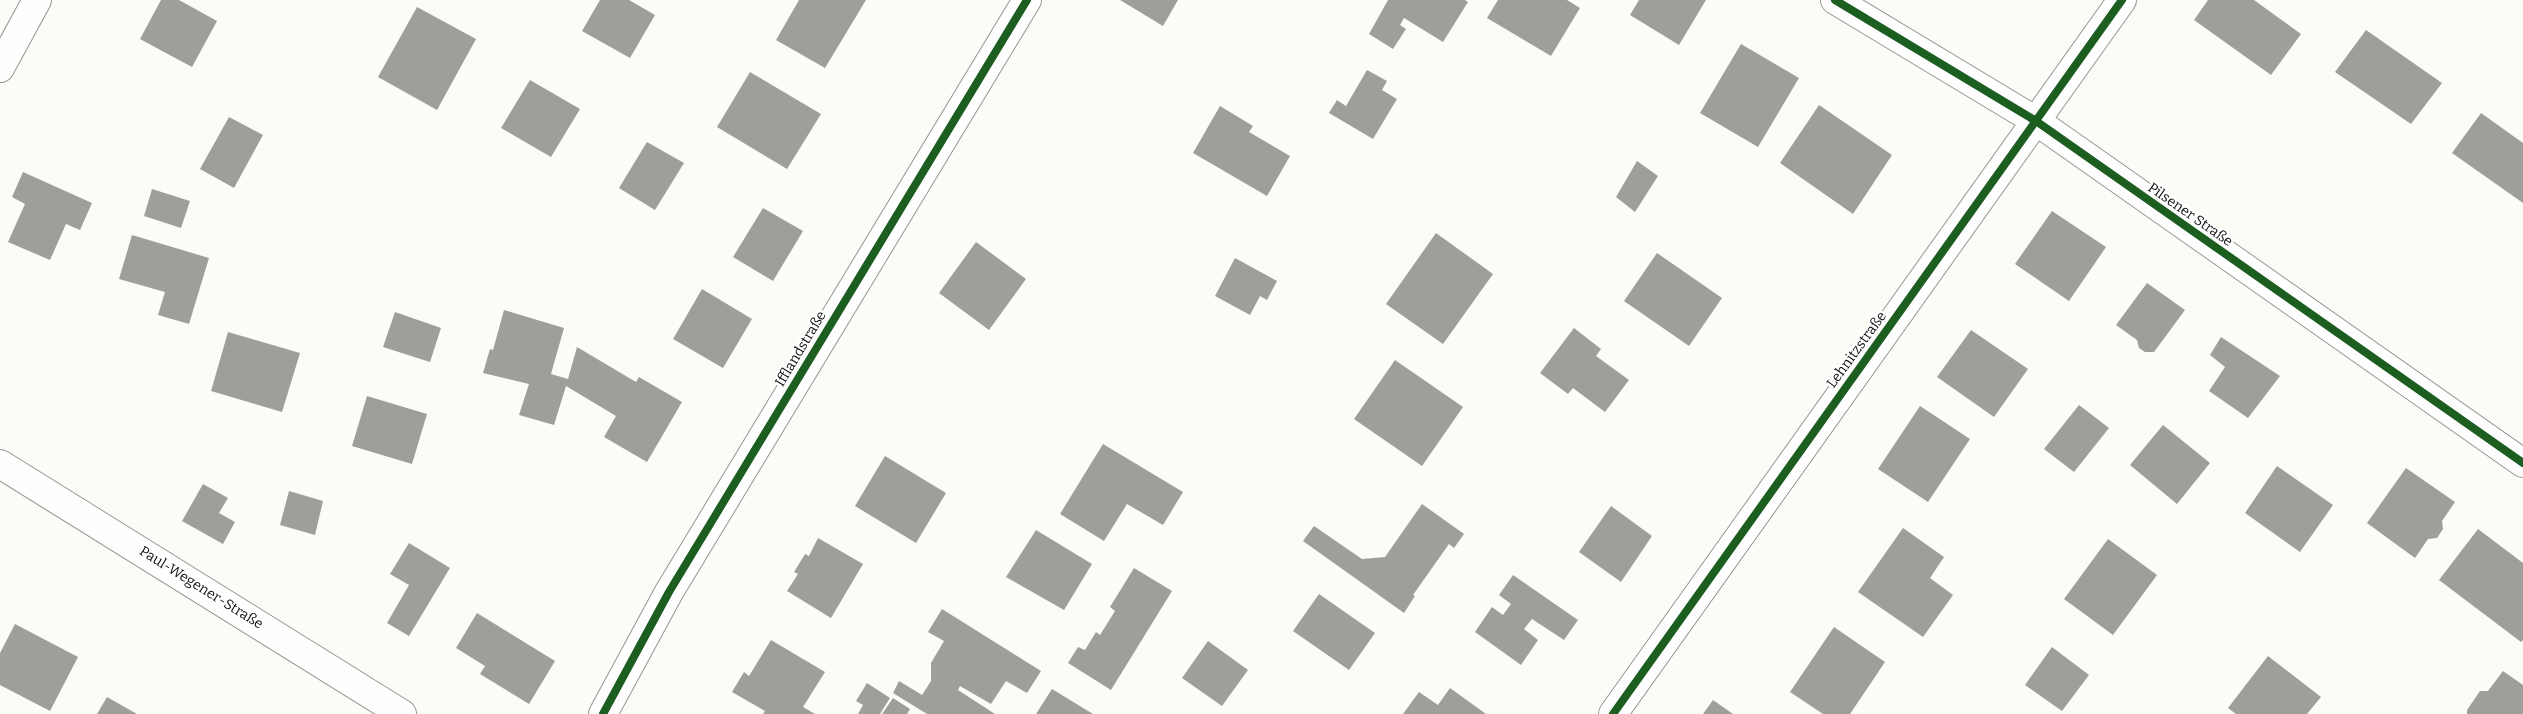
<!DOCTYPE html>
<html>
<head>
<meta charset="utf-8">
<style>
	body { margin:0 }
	canvas { display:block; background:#fcfbf5 }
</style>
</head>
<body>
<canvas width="2523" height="714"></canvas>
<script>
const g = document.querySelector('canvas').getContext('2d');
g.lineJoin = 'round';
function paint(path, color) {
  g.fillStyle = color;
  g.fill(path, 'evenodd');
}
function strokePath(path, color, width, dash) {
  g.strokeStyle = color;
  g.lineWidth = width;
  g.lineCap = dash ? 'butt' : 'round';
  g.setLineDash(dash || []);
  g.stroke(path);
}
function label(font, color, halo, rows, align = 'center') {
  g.font = font + ' Bitter,serif';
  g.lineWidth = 5;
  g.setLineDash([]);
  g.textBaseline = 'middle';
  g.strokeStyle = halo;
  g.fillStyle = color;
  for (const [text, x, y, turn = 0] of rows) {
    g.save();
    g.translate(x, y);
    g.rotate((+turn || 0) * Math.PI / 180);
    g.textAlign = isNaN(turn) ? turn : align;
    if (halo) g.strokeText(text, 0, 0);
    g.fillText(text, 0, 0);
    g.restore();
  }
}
paint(new Path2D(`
	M161,0H179L217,21L192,67L140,39Z
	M600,0H629L655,15L630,58L582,31Z
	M799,0H866L825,68L776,40Z
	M1120,0H1178L1163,26Z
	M1388,0H1465L1468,2L1443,42L1404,18L1400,25L1406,29L1393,49L1369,34Z
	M1498,0H1567L1580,8L1551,56L1487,18Z
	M1639,0H1706L1679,45L1630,15Z
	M2208,0H2254L2301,34L2271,75L2194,20Z
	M417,7L476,39L437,110L378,77Z
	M2366,30L2442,83L2411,124L2335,72Z
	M1741,44L1799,78L1758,147L1700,113Z
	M1367,70L1387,81L1382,90L1397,99L1373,139L1329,113L1337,100L1346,106Z
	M750,72L821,114L787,169L717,127Z
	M530,80L580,109L551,157L501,128Z
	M1819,105L1892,155L1853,214L1780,163Z
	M1220,106L1253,126L1249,132L1290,156L1267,196L1193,153Z
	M2481,113L2523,143V203L2452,153Z
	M229,117L263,135L234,188L200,169Z
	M647,142L684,163L655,210L619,188Z
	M1637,161L1658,176L1635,212L1616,197Z
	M23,172L92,203L80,230L66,224L50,260L8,242L25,204L12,197Z
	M152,189L190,201L181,228L144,216Z
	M763,208L803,231L773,281L733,257Z
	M2052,211L2106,247L2069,301L2015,264Z
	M1436,233L1493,274L1443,344L1386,304Z
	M132,235L209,258L189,324L158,315L165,292L119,279Z
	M976,242L1026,279L989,330L939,293Z
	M1657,253L1722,298L1689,346L1624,301Z
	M1235,258L1277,281L1267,300L1260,296L1250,315L1215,296Z
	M2147,283L2185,310L2154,352H2145L2139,348L2137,340L2116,325Z
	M702,289L752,319L723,368L673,339Z
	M504,310L564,328L551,374L568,379L577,347L636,382L639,377L682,402L647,462L604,437L616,416L566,386L554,425L519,415L529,384L483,373L490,349L493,350Z
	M395,312L441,328L430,362L383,347Z
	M1574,328L1601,349L1596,356L1629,380L1605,412L1573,388L1568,394L1540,373Z
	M1971,330L2028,369L1994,417L1937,377Z
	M228,332L300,353L282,412L211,391Z
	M2221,337L2280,376L2248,418L2209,391L2225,367L2210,355Z
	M1395,360L1463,407L1422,466L1354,419Z
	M367,396L427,414L412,464L352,446Z
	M2079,405L2109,428L2074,472L2044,449Z
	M1920,406L1970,439L1928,502L1878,469Z
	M2163,425L2210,463L2177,504L2130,465Z
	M1103,444L1183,492L1163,525L1127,504L1104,541L1060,514Z
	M885,456L946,493L916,543L855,506Z
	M2277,466L2333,505L2300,552L2245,513Z
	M2406,468L2455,502L2442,521L2443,529L2437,538L2428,539L2415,558L2367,523Z
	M203,484L228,498L219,513L235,522L223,544L182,521Z
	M289,491L323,501L315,535L280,525Z
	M1422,504L1464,534L1454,548L1449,544L1413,595L1415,596L1404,613L1303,541L1314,526L1362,559L1385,557Z
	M1611,506L1652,536L1621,582L1579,552Z
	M1903,528L1944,557L1930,578L1953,595L1923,637L1858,592Z
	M2478,529L2523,563V640L2521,642L2439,580Z
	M1036,530L1092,564L1064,610L1006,577Z
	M818,538L863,564L831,618L787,591L798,574L794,572L805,554L809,556Z
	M2108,539L2157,575L2113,635L2064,599Z
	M409,543L450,568L409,636L387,623L409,585L390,574Z
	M1134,568L1172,591L1111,690L1068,663L1078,647L1085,650L1096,632L1100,635L1115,611L1110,607Z
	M1513,575L1578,620L1564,640L1532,619L1524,629L1538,640L1521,665L1475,632L1492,607L1503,615L1511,604L1499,595Z
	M1319,594L1375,633L1349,670L1293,631Z
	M942,609L1041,671L1027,693L1006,681L991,704L960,686L958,690L995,714H927L893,693L899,681L922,695L931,681V663L944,641L928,632Z
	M477,613L555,661L529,704L480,674L485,666L456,648Z
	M15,624L78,657L50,711L0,685V653Z
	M1834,627L1885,662L1850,714H1823L1790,692Z
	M771,640L825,672L803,707L815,714H763L765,711L732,692L744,672L749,676Z
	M1208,641L1248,670L1222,706L1182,678Z
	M2052,647L2089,675L2062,711L2025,685Z
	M2268,656L2321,697L2307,714H2236L2228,708Z
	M2503,671L2523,685V714H2467V710L2480,691H2488Z
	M867,683L890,698L880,714H858L863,705L856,701Z
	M1450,688L1486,714H1403L1419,692L1438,705Z
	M1052,689L1093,714H1036Z
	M107,697L137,714H97Z
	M893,698L910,709L907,714H882Z
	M1713,700L1733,714H1703Z`), '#a09e9a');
const street = new Path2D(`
	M1835,0L2036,121L2523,463
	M0,68L37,0
	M0,464L402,714
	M603,714L669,592L1027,0
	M1613,714L2122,0`);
strokePath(street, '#969593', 30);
strokePath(street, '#fffefe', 28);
strokePath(new Path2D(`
	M1835,0L2036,121L2523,463
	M603,714L669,592L1027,0
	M1613,714L2122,0`), '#1b5e20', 8);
label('14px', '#0f0f0f', '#fff', [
	["Pilsener Straße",2190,215,35],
	["Ifflandstraße",801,349,-59],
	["Lehnitzstraße",1857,350,-54],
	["Paul-Wegener-Straße",201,588,32]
]);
</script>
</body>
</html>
